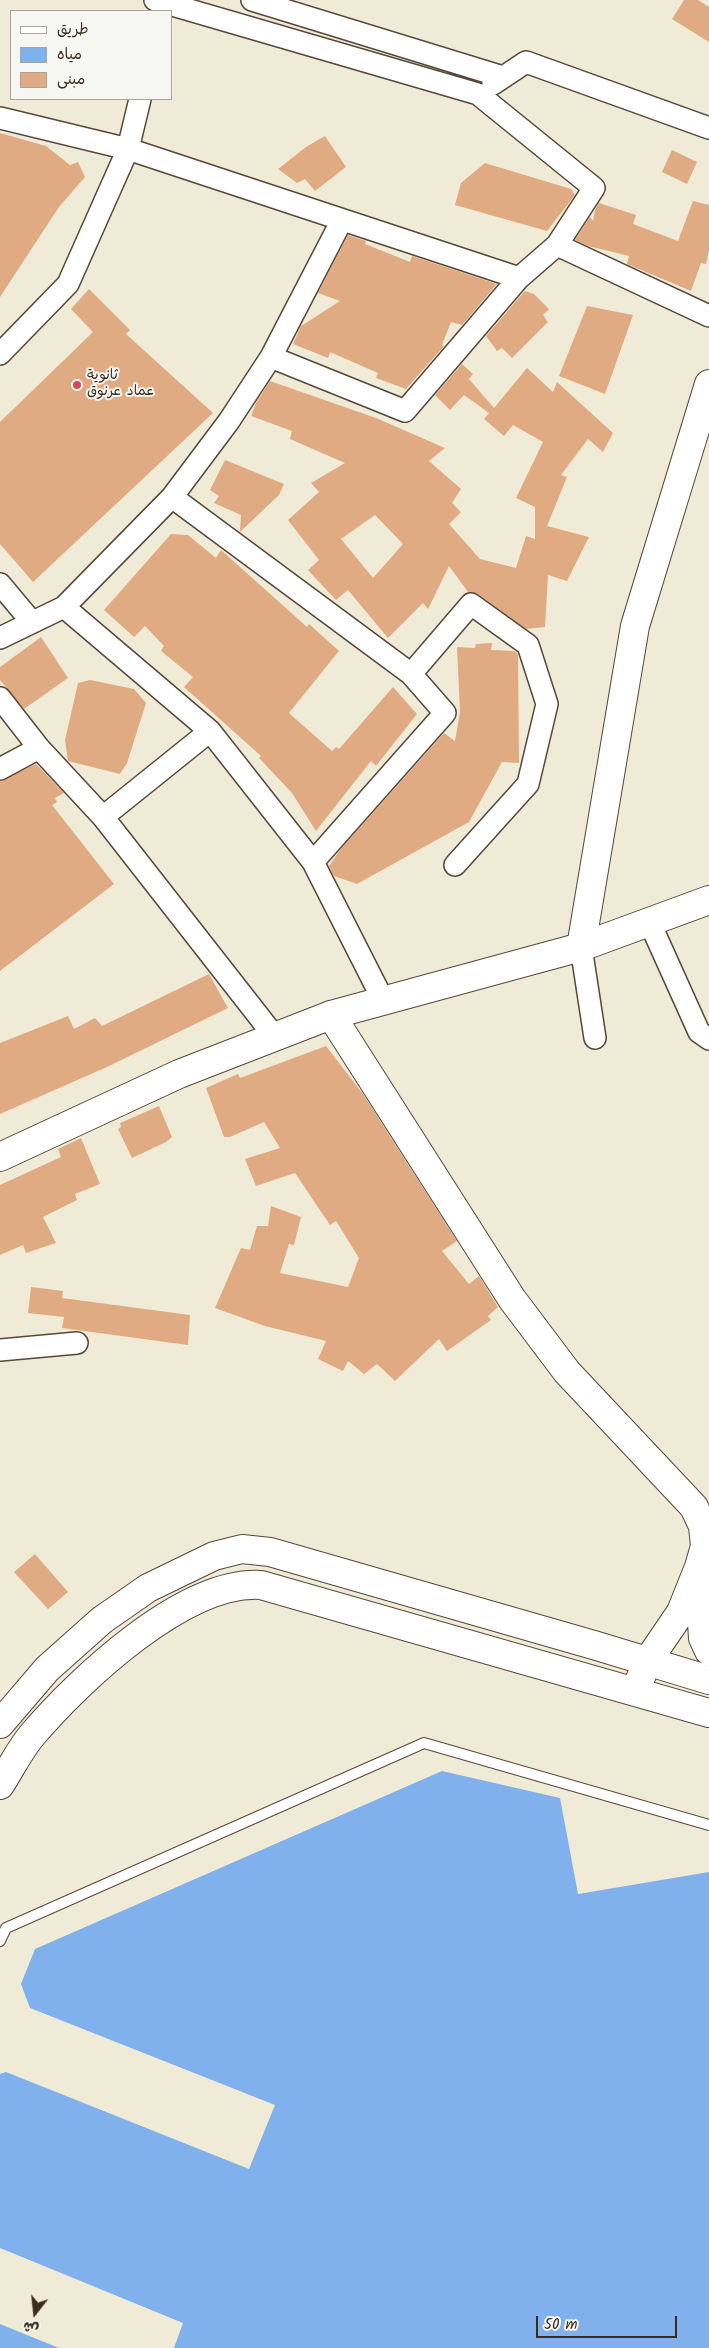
<!DOCTYPE html>
<html>
<head>
<meta charset="utf-8">
<style>
	body { margin:0 }
	#map { position:relative; width:709px; height:2348px; overflow:hidden; background:#efebd7; font-family:Kalam,"Playpen Sans Arabic",sans-serif }
	canvas { display:block }
	.legend { position:absolute; left:10px; top:10px; width:162px; height:90px; box-sizing:border-box; background:#f6f6f2; border:1px solid #aba49d; margin:0; padding:6px 9px; list-style:none; font-size:15px; color:#3b2a1e }
	.legend li { display:flex; align-items:center; gap:10px; height:25px }
	.legend b { width:25px; border:1px solid #aba49d }
	.north { position:absolute; left:10px; top:2288px; width:50px; height:50px; -webkit-text-stroke:4px #f6f6f2; paint-order:stroke; rotate:196deg; font-size:14px; font-weight:700; line-height:20px; text-align:center; color:#3b2a1e }
	.north::after { content:''; display:block; margin:auto; width:18px; height:22px; background:#3b2a1e; clip-path:polygon(50% 0,100% 100%,50% 72%,0 100%) }
	.scale { position:absolute; left:536px; top:2316px; width:141px; height:22px; box-sizing:border-box; border:2px solid #3b2a1e; border-top:0; padding-left:6px; font-size:15px; line-height:18px; white-space:nowrap; color:#3b2a1e; -webkit-text-stroke:4px #f6f6f2; paint-order:stroke }
</style>
</head>
<body>
<div id="map">
<canvas width="709" height="2348"></canvas>
<ul class="legend">
<li><b style="height:6px;background:#fff"></b>طريق</li>
<li><b style="height:14px;background:#81b1ec"></b>مياه</li>
<li><b style="height:14px;background:#e0ab82"></b>مبنى</li>
</ul>
<div class="north">ش</div>
<div class="scale">50 m</div>
</div>
<script>
const g = document.querySelector('canvas').getContext('2d');
g.lineJoin = 'round';
function paint(path, color) {
  g.fillStyle = color;
  g.fill(path, 'evenodd');
}
function strokePath(path, color, width, dash) {
  g.strokeStyle = color;
  g.lineWidth = width;
  g.lineCap = dash ? 'butt' : 'round';
  g.setLineDash(dash || []);
  g.stroke(path);
}
function label(font, color, halo, rows, align = 'center') {
  g.font = font + ' Kalam,"Playpen Sans Arabic",sans-serif';
  g.lineWidth = 4;
  g.setLineDash([]);
  g.textBaseline = 'middle';
  g.strokeStyle = halo;
  g.fillStyle = color;
  for (const [text, x, y, turn = 0] of rows) {
    g.save();
    g.translate(x, y);
    g.rotate((+turn || 0) * Math.PI / 180);
    g.textAlign = isNaN(turn) ? turn : align;
    if (halo) g.strokeText(text, 0, 0);
    g.fillText(text, 0, 0);
    g.restore();
  }
}
paint(new Path2D(`
	M442,1771L560,1798L578,1894L709,1872V2348H174L183,2323L0,2248V2074L6,2072L249,2169L275,2105L30,2008L21,1984L35,1949Z
	M0,2324L59,2348H0Z`), '#81b1ec');
paint(new Path2D(`
	M684,0H698L709,7V42L672,19Z
	M0,133L46,146L70,165L78,162L85,177L59,207L0,297Z
	M325,136L346,167L315,191L305,179L297,183L278,169L306,147Z
	M672,150L697,162L687,184L662,172Z
	M485,163L571,189L575,195L547,231L455,205L461,183Z
	M693,201L709,205V251L706,264L701,263L691,291L627,264L629,256L588,246L575,240L590,217L593,221L595,210L599,203L636,215L633,224L678,241Z
	M348,235L366,241L365,244L410,262L412,256L497,284L462,325L451,322L442,345L444,346L406,389L376,378L378,373L330,352L328,358L293,344L301,326L340,301L318,293Z
	M89,289L130,330L126,334L213,413L33,582L0,544V422L93,332L71,309Z
	M525,291L534,294L549,309L543,315L548,322L512,358L502,348L497,351L486,336Z
	M587,306L633,315L605,394L559,376Z
	M462,364L473,374L469,379L494,408L527,368L553,392L557,382L613,433L603,452L588,439L561,475L567,477L547,526L589,537L567,581L548,575L545,627L526,629L478,594L468,592L449,566L428,609L423,603L388,638L348,590L336,600L308,570L319,560L288,520L319,492L311,483L345,463L290,439L292,431L251,416L256,403L270,381L376,418L445,448L429,461L461,489L452,503L461,512L449,524L480,559L516,568L526,536L535,539V507L516,498L543,442L513,425L504,436L484,419L489,413L464,395L450,410L435,395ZM375,515L403,544L373,578L341,539Z
	M225,460L284,484L279,495L240,532L241,515L214,503L219,496L210,490Z
	M171,534L188,535L216,558L221,550L307,627L309,624L339,651L289,713L332,751L336,747L339,749L393,687L417,714L376,766L371,761L316,831L292,793L259,758L261,756L184,687L193,677L161,651L164,646L145,626L134,637L104,610Z
	M41,637L68,678L24,709L0,680V667Z
	M492,643L491,650L514,651L518,654L519,763L502,762L469,822L357,884L334,876L329,866L340,850L444,733L455,741L460,712L457,647L475,648L476,644Z
	M90,680L134,689L146,703L127,763L120,774L68,761L65,740L78,683Z
	M36,764L64,793L55,798L57,802L52,805L114,884L0,971V781Z
	M209,974L228,1008L107,1067L0,1114V1043L68,1016L74,1029L95,1018L102,1026Z
	M326,1046L363,1094L457,1241L442,1251L469,1284L479,1276L498,1307L488,1316L491,1320L447,1351L439,1339L395,1381L377,1364L364,1374L348,1361L343,1371L318,1359L326,1341L265,1326L215,1308L241,1248L250,1250L257,1226H268L271,1206L301,1217L294,1245L289,1244L280,1273L348,1287L359,1258L336,1221L330,1225L295,1173L256,1186L245,1159L280,1148L264,1122L230,1137H224L206,1088L238,1074L240,1078Z
	M159,1106L172,1137L166,1142L132,1158L118,1129L121,1127L120,1123Z
	M81,1138L100,1184L75,1194L77,1200L43,1217L56,1243L26,1253L23,1245L0,1255V1185L61,1157L58,1149Z
	M31,1287L63,1291L62,1298L190,1315L188,1345L62,1328L64,1317L28,1313Z
	M35,1554L68,1592L48,1609L14,1572Z`), '#e0ab82');
const lane = new Path2D(`
	M0,1941L6,1928L424,1743L709,1825`);
const street = new Path2D(`
	M252,0L503,77
	M493,84L526,62L709,128
	M0,118L128,149L519,278
	M557,245L709,316
	M0,354L68,284L128,149L140,99
	M271,357L342,220
	M172,497L411,674L445,713L313,862
	M0,584L31,621
	M64,607L210,731L313,862L384,1002
	M0,638L64,607L172,497L229,421L271,357L405,411L519,278L557,245L594,188L478,94L155,0
	M411,674L471,604L528,645L547,704L528,784L455,865
	M0,698L39,748L103,817L275,1037
	M0,769L39,748
	M103,817L210,731
	M649,921L699,1032L709,1039
	M581,947L595,1038
	M0,1350L77,1343`);
const secondary = new Path2D(`
	M581,947L635,626L709,384
	M331,1015L512,1299L567,1372L694,1507L703,1526L705,1546L699,1567L681,1612L647,1662L635,1692
	M699,1576L703,1638L709,1651
	M0,1724L47,1669L102,1620L148,1588L214,1556L242,1549L270,1552L597,1646L709,1680
	M0,1785C11,1768 20,1749 33,1734C80,1679 185,1580 261,1585L709,1713`);
const primary = new Path2D(`
	M0,1157L179,1074L331,1015L581,947L709,900`);
strokePath(lane, '#56473a', 12);
strokePath(street, '#56473a', 24);
strokePath(secondary, '#56473a', 30);
strokePath(primary, '#56473a', 30);
strokePath(lane, '#fff', 10);
strokePath(street, '#fff', 21);
strokePath(secondary, '#fff', 28);
strokePath(primary, '#fff', 28);
for (const [x, y, r, color] of [
	[77,385,5,"#d1495b"]
]) {
  const dot = new Path2D();
  dot.arc(x, y, r, 0, 2 * Math.PI);
  g.fillStyle = color;
  g.fill(dot);
  strokePath(dot, '#f6f6f2', 2);
}
label('14px', '#3b2a1e', '#f6f6f2', [
	["ثانوية",87,377],
	["عماد عرنوق",87,393]
], 'left');
</script>
</body>
</html>
